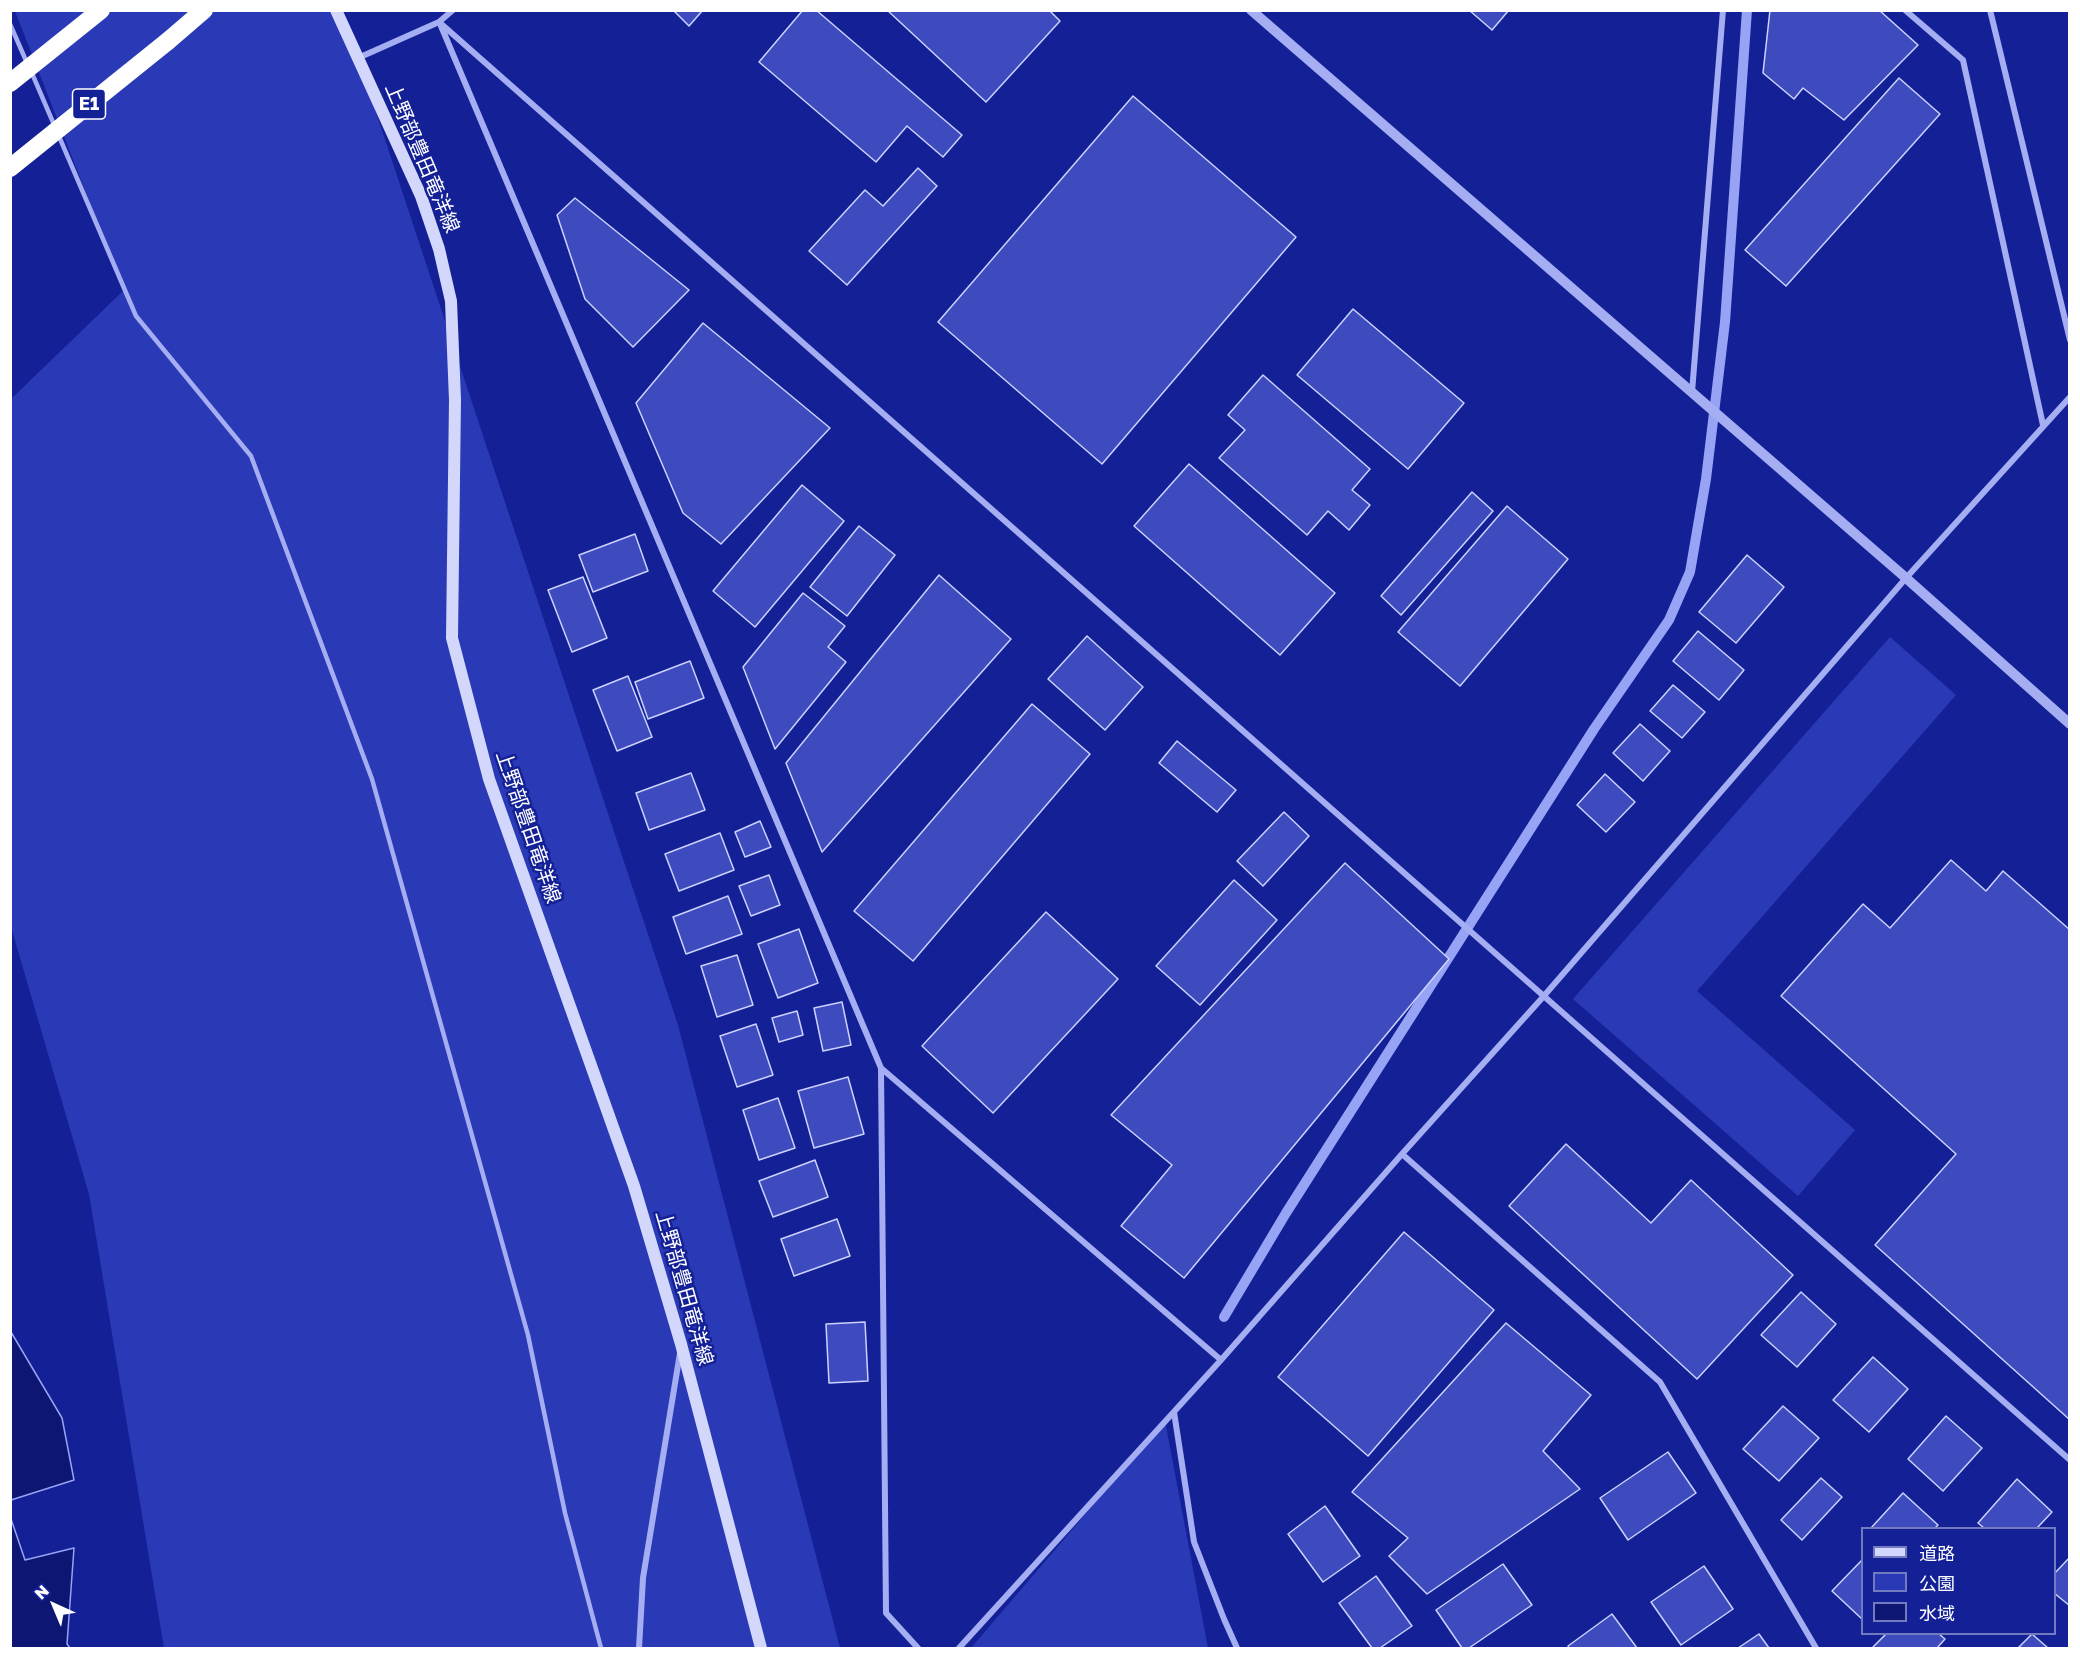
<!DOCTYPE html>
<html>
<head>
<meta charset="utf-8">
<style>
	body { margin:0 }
	#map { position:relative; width:2080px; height:1659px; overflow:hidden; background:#142196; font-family:"Golos Text","Noto Sans JP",sans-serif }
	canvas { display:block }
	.frame { position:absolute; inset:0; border:12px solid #fff; pointer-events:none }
	.legend { position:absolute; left:1861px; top:1527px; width:195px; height:108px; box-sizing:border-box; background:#142196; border:2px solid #727ac0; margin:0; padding:8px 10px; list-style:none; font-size:18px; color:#fff }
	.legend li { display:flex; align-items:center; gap:12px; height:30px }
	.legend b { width:30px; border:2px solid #727ac0 }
	.north { position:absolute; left:24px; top:1575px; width:60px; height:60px; -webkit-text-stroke:4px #142196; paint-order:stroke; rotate:316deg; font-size:16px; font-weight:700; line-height:24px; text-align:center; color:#fff }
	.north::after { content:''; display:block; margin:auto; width:21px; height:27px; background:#fff; clip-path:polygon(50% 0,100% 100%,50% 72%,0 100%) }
</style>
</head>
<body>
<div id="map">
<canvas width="2080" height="1659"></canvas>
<div class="frame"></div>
<ul class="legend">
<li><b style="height:8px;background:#d4d7fc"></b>道路</li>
<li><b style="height:16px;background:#2a3ab6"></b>公園</li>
<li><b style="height:16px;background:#0d1672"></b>水域</li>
</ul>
<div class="north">N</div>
</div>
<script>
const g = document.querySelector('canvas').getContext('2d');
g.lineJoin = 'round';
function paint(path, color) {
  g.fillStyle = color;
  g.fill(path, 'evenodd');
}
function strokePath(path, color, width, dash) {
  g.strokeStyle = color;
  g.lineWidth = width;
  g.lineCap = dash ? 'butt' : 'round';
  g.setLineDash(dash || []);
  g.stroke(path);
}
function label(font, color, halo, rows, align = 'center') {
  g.font = font + ' "Golos Text","Noto Sans JP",sans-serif';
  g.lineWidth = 5;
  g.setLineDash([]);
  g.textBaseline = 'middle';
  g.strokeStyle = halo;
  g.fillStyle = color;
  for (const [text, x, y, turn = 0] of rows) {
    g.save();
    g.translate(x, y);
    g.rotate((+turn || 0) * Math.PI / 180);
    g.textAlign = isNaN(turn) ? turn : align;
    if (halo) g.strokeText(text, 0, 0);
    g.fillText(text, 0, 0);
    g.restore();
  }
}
paint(new Path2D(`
	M15,11H333L358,58L678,1025L840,1648H164L89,1194L11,927V399L124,290Z
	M1890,637L1956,695L1697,991L1855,1130L1798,1196L1573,999Z
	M1165,1421L1208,1648H971Z`), '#2a3ab6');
const water = new Path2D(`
	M11,1332L62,1418L74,1480L11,1500Z
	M10,1516L25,1560L74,1548L67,1644L70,1648H11Z`);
paint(water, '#0d1672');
strokePath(water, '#97a3f5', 1.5);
strokePath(new Path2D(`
	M1224,1317L1286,1213L1594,729L1669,620L1690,572L1706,479L1725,322L1747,10`), '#97a3f5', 10);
const building = new Path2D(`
	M673,10H703L689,26Z
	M803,10H816L962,135L943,157L907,126L876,162L759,62Z
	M887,10H1049L1060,21L986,102Z
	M1469,10H1509L1492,30Z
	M1770,10H1879L1918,45L1844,120L1803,88L1794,99L1763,73Z
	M1899,78L1940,114L1786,286L1745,250Z
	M1133,96L1296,237L1102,464L938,322Z
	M918,168L937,186L847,285L809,251L865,190L883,206Z
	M575,198L689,290L633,347L585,299L557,215Z
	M1353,309L1464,403L1408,469L1297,375Z
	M703,323L830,428L721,544L683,513L636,403Z
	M1263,375L1370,469L1352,490L1370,505L1349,530L1328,511L1307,535L1219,458L1245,430L1228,415Z
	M1189,464L1335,593L1280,655L1134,526Z
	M802,485L844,521L755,627L713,591Z
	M1472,492L1493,511L1401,615L1381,596Z
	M1507,506L1568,559L1460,686L1398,632Z
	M859,526L895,555L847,616L810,587Z
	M635,534L648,571L593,592L579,555Z
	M1747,555L1784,587L1736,643L1699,612Z
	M939,575L1011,639L822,852L786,763Z
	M583,577L607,638L572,652L548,590Z
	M803,593L845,626L828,647L846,662L775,749L743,667Z
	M1698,631L1744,670L1719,700L1673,661Z
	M1087,636L1143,687L1105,730L1048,679Z
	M690,661L704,698L648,719L635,682Z
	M628,676L652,737L617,751L593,690Z
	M1673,685L1705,712L1682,738L1650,711Z
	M1032,704L1090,754L913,961L854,911Z
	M1640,724L1670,751L1643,781L1613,753Z
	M1177,741L1236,790L1217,812L1159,763Z
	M691,773L705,810L649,830L636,793Z
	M1605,774L1635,802L1606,832L1577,805Z
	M1284,812L1309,836L1263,886L1237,861Z
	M760,821L771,847L745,857L735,832Z
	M720,833L734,870L679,891L665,854Z
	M1951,860L1986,891L2003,871L2070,930V1420L1875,1245L1956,1154L1781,996L1863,904L1890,928Z
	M1345,863L1449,959L1184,1278L1121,1226L1172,1165L1111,1115Z
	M769,875L780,905L751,916L739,886Z
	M1234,880L1277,920L1200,1005L1156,966Z
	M728,896L742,934L686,954L673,917Z
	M1046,912L1118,979L993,1113L922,1046Z
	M799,929L818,983L778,998L758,944Z
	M737,955L753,1005L717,1017L701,966Z
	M842,1002L851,1045L823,1051L814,1008Z
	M797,1011L803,1035L779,1042L772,1018Z
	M756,1024L773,1075L737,1087L720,1036Z
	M848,1077L864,1134L814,1148L798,1091Z
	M778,1098L795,1148L759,1160L743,1110Z
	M1566,1144L1651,1223L1691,1180L1793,1275L1697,1379L1509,1206Z
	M815,1160L828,1197L773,1217L759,1181Z
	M837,1219L850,1256L794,1276L781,1239Z
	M1404,1232L1494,1310L1368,1456L1278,1377Z
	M1801,1292L1836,1324L1797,1367L1761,1335Z
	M865,1322L868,1381L829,1383L826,1324Z
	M1506,1323L1591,1395L1543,1451L1580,1489L1427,1594L1389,1556L1408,1538L1352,1492Z
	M1873,1357L1908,1389L1869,1432L1833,1400Z
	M1783,1406L1819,1438L1779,1481L1743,1449Z
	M1946,1416L1982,1448L1943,1491L1908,1459Z
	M1668,1452L1696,1493L1628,1540L1600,1498Z
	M1821,1478L1842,1497L1802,1540L1781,1520Z
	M2017,1479L2052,1512L2037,1528H1984L1978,1523Z
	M1903,1493L1938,1525L1935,1528H1871Z
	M1325,1506L1360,1556L1323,1582L1288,1534Z
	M2070,1557V1606L2054,1593V1574Z
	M1862,1560V1619L1832,1591Z
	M1503,1564L1532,1605L1469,1648H1462L1436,1610Z
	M1704,1566L1733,1609L1681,1645L1651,1602Z
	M1376,1576L1412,1626L1380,1648H1372L1339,1603Z
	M1612,1614L1637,1648H1569L1568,1646Z
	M1759,1634L1769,1648H1738Z
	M1886,1634H1939L1945,1639L1937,1648H1872Z
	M2032,1634L2048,1648H2018Z`);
paint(building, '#3d4bbe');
strokePath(building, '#ccd2fd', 1.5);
strokePath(new Path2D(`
	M10,24L27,63
	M31,71L55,127
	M58,134L136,316L251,456L372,779L528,1335L565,1513L601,1648`), '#a5aef2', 4.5);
strokePath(new Path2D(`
	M1905,10L1963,60L2043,425
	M1990,10L2070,340
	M439,22L2070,1460
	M441,26L881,1068L886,1613L918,1648
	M358,58L439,22L453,10
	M1692,392L1723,10
	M881,1068L1221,1360
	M1402,1154L1660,1382L1816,1648
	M1174,1412L1194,1542L1224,1619L1237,1648
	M639,1648L643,1578L680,1353
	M959,1648L1221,1360L1402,1154L1543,997L1906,578L2070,397`), '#a5aef2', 6);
strokePath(new Path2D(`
	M1251,10L1906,578L2070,724`), '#a5aef2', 10);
strokePath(new Path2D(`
	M336,10L421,196L439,249L451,301L455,400L452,638L489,779L634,1186L681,1344L761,1648`), '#d4d7fc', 12);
strokePath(new Path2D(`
	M168,41L204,10`), '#fff', 18);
strokePath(new Path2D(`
	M10,83L101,10
	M10,168L168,41`), '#fff', 18);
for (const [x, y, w] of [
	[89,104,33]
]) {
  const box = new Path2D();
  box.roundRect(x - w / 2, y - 15, w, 30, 4.5);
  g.fillStyle = '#142196';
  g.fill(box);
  strokePath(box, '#fff', 1.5);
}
label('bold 18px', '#fff', null, [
	["E1",89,104]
]);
label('20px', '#fff', '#142196', [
	["上野部豊田竜洋線",422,158,67],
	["上野部豊田竜洋線",528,827,71],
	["上野部豊田竜洋線",684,1288,74]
]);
</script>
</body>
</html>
